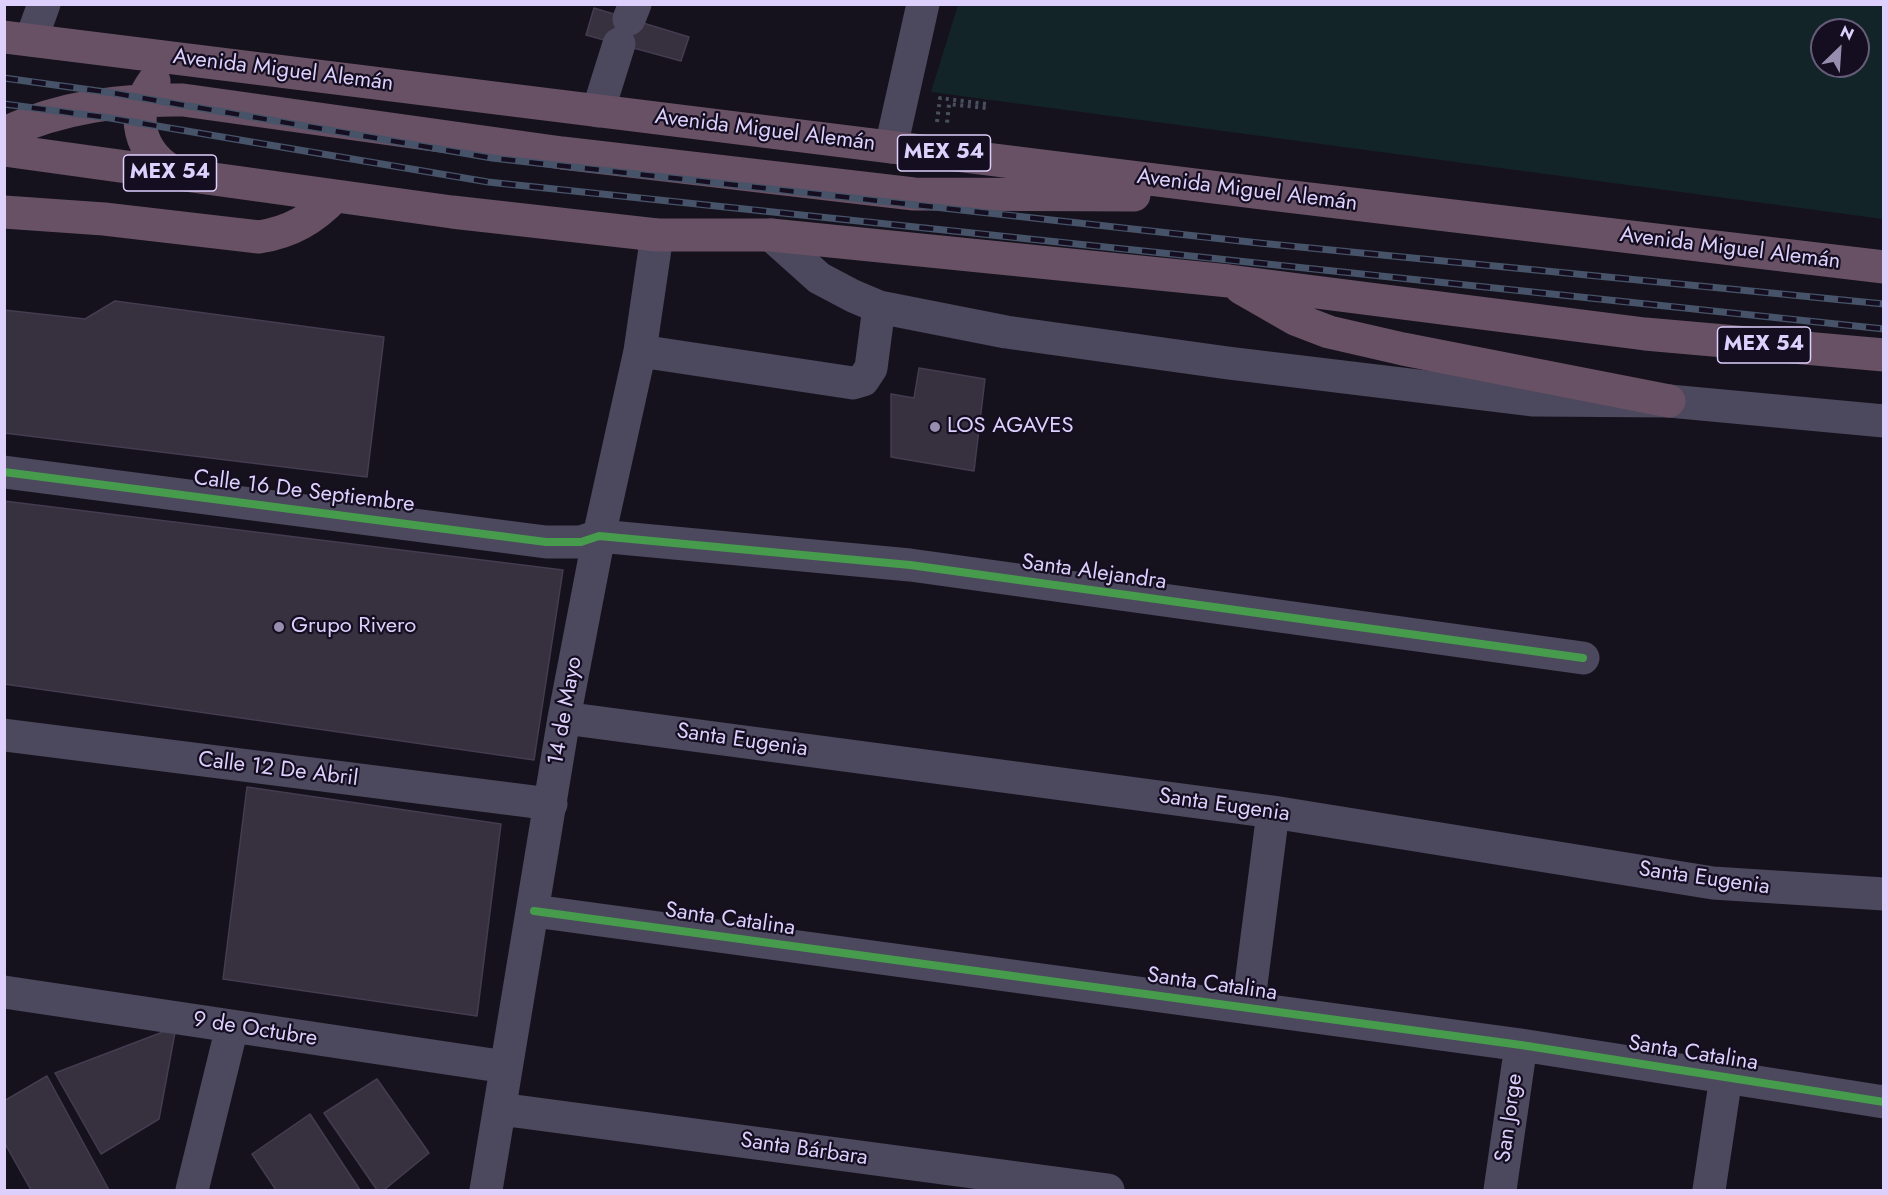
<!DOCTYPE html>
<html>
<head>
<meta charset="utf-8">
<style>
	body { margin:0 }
	#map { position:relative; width:1888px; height:1195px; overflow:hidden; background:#16121d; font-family:Jost,sans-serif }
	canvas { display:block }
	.frame { position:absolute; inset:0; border:6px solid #ddd0fd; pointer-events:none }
	.north { position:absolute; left:1810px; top:18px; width:60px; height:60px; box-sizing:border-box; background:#150e21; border:2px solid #655c79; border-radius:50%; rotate:25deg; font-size:16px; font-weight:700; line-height:24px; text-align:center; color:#ddd0fd }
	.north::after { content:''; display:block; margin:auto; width:21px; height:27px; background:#978eaf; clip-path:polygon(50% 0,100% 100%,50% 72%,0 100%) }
</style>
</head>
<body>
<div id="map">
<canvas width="1888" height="1195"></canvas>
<div class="frame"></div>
<div class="north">N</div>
</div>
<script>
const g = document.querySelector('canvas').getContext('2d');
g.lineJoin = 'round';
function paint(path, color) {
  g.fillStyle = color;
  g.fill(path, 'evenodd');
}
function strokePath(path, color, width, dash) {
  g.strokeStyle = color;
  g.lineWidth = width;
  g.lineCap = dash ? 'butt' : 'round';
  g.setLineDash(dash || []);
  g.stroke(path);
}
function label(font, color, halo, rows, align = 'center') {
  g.font = font + ' Jost,sans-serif';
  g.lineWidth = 4.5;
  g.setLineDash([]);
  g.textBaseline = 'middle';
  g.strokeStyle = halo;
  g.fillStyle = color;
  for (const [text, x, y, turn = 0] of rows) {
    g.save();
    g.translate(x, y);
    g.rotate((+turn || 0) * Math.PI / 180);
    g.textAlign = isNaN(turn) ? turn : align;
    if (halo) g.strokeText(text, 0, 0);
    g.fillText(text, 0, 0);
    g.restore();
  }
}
paint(new Path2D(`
	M958,5H1883V219L931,92ZM1822,30H1858V66H1822Z`), '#132429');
const building = new Path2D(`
	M594,8L689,37L681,61L586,35Z
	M115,301L384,337L367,477L4,433V310L85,319Z
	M919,368L985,379L974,471L891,457V394L914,398Z
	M4,501L563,570L534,760L4,684Z
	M247,787L501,824L477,1016L223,979Z
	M176,1027L159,1119L101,1154L55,1073Z
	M47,1076L109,1190H31L4,1142V1101Z
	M377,1079L429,1153L384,1190H377L324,1113Z
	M310,1114L360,1190H276L252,1154Z`);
paint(building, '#36303f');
strokePath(building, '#443c50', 1.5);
strokePath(new Path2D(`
	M937,122L940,98L986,104V108L949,104L947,123`), '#484f5e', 4, [3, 4.5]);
strokePath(new Path2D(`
	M629,19L635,4
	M31,40L44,4
	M598,111L619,44
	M891,147L923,4
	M771,235L819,278L853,296L879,307L1006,332L1228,363L1534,400L1669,401L1884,421
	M640,351L853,383L863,380L871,368L879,307
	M4,472L546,542H581L599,536L910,565L1583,658
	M564,718L1273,812L1713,883L1884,894
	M4,735L551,804
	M534,911L1521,1045L1884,1102
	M4,992L506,1067
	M1248,1008L1273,812
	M500,1109L1108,1190
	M192,1190L232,1027
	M486,1190L564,718L599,536L640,351L657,235
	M1500,1190L1521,1045
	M1709,1190L1726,1077`), '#4c485d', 33);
strokePath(new Path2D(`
	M4,37L1277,195L1884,267
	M154,81C129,115 139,153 175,173
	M4,133C62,107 120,99 183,100L562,153L914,194L1134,195
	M4,150L452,212L657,235H771L1229,281L1645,334L1884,355
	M4,212L104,219L259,237C291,232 313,219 335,196
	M1241,288L1295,319L1329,332L1403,349L1669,401`), '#685164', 33);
const rail = new Path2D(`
	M4,78L113,93L492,158L1259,243L1884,304
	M4,104L110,118L488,182L1884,329`);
strokePath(rail, '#465368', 7);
strokePath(rail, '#150e21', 4.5, [14]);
strokePath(new Path2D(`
	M4,472L546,542H581L599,536L910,565L1583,658
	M534,911L1521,1045L1884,1102`), '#469c4c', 8);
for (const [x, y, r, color] of [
	[935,427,6,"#978eaf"],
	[279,627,6,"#978eaf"]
]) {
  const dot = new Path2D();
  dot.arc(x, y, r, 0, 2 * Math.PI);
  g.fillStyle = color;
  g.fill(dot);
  strokePath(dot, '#150e21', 2);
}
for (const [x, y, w] of [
	[944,153,93],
	[170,173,93],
	[1764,345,93]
]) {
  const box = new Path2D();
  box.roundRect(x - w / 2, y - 18, w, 36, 4.5);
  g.fillStyle = '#150e21';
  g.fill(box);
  strokePath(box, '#ddd0fd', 1.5);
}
label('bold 21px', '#ddd0fd', null, [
	["MEX 54",944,153],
	["MEX 54",170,173],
	["MEX 54",1764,345]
]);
label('22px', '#ddd0fd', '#150e21', [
	["Avenida Miguel Alemán",283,71,7],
	["Avenida Miguel Alemán",765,131,7],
	["Avenida Miguel Alemán",1247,191,7],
	["Avenida Miguel Alemán",1730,249,7],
	["Calle 16 De Septiembre",304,492,7],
	["Santa Alejandra",1094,573,8],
	["14 de Mayo",566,711,-80],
	["Santa Eugenia",742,741,8],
	["Calle 12 De Abril",278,770,7],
	["Santa Eugenia",1224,806,8],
	["Santa Eugenia",1704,879,8],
	["Santa Catalina",730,920,8],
	["Santa Catalina",1212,985,8],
	["9 de Octubre",255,1030,9],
	["Santa Catalina",1693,1054,9],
	["San Jorge",1510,1118,-82],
	["Santa Bárbara",804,1150,8]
]);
label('22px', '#ddd0fd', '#150e21', [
	["LOS AGAVES",947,427],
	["Grupo Rivero",291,627]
], 'left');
</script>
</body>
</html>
